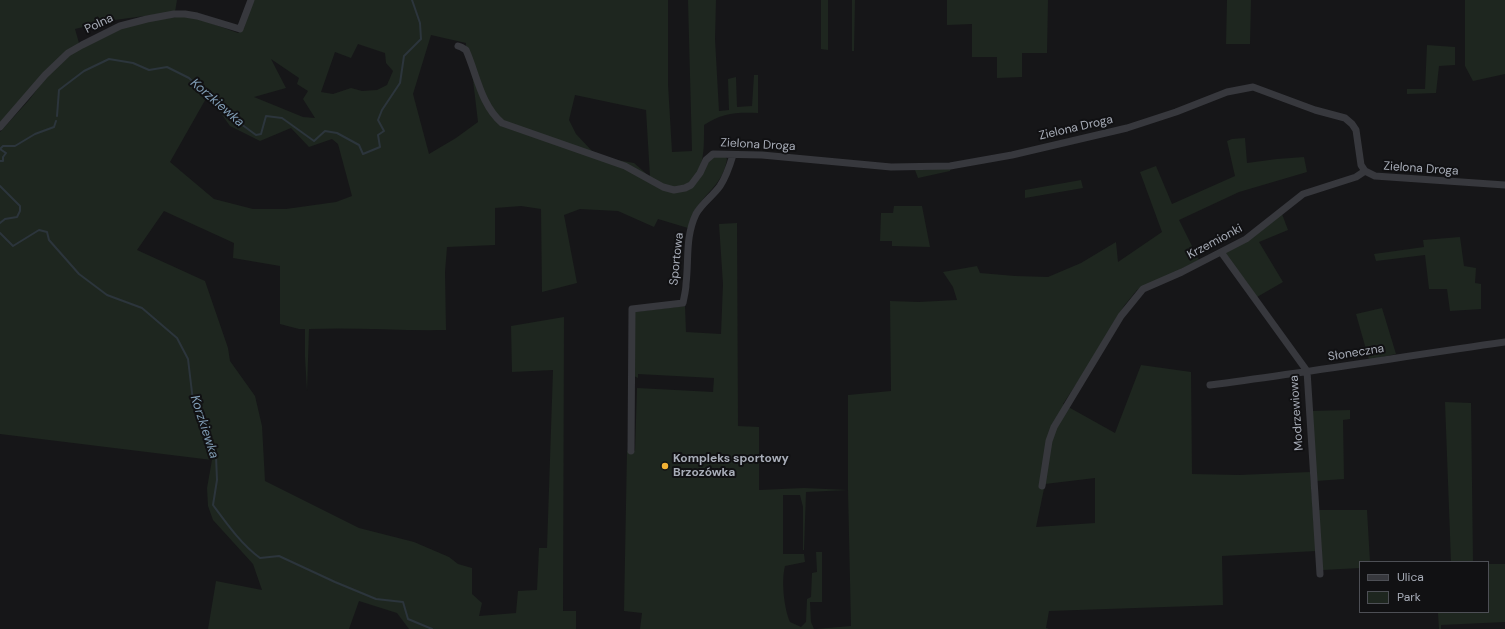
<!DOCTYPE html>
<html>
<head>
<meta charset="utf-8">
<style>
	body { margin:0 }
	#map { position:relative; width:1505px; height:629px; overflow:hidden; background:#161618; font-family:"DM Sans",sans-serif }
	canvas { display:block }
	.legend { position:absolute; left:1359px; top:561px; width:130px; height:52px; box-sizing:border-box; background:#111113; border:1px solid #4d4f55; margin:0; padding:5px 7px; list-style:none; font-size:12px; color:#a8adb8 }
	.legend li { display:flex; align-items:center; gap:8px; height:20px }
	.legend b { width:20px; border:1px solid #4d4f55 }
</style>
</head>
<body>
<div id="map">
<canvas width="1505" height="629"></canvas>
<ul class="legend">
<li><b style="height:5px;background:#37383d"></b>Ulica</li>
<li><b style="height:11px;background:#1e261f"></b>Park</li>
</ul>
</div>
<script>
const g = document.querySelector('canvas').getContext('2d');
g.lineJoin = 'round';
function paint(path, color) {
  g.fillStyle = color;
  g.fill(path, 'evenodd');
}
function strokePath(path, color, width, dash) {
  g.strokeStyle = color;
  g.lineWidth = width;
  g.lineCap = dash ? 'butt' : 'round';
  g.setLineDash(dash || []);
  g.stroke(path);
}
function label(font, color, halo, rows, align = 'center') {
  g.font = font + ' "DM Sans",sans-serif';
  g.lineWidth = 4;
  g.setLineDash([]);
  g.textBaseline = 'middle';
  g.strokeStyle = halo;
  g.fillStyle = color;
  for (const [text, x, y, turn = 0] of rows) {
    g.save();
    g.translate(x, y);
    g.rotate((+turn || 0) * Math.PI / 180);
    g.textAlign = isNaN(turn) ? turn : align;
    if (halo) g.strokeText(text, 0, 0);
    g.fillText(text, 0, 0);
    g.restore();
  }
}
paint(new Path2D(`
	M0,0H177L175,12L107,21L75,29L79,43L0,123Z
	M252,0H668V84L672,152L692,151L688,0H716L715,39L719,111L729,110L728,79L736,77L737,107L752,106L754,75H758V113C736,112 722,113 704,125C704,151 706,185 672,189L670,192C684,193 697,186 703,172C705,166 706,160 712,156C716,155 721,155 725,156L727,159C723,184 707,191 695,210C692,215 690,223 688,228L658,219L654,227L618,211L580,209L564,215L577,283L542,292L541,209L521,206L495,208V245L447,247L445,272L446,330C400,331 355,327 309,329L307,391L305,357V329H299L280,324V266L233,258L234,243L164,211L137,250L205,281L228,348L230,361L255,396L262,426L265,481L359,528L414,542L449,557L458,564L472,568V594L482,603L479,616L516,613L518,591L537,590L539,548H547L553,370L512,372L511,326L564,317L563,611H576V629H409L397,613L359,601L349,629H208L216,581L262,590L253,564L213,520L208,506L207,488L212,460L0,434V132L29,100L47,76L69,55L82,47L114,31L136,23L182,16L194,17L238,33L244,28ZM431,35L466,43V53L473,80L478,122L456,138L429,154L413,94ZM358,44L385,53L386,63L393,71L387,85L377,90L362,91L351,88L333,94L321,92L335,52L351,58ZM271,59L299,78L297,84L308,91L303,99L315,118L303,117L254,97L286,88ZM208,95L230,126L260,141L291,128L309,147L332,139L338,144L352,196L336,202L286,209H253L214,199L170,162ZM575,95L646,110L650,177L634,163L605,158L592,151L576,134L569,120Z
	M821,0H828V50L821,49Z
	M852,0H855L854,51H852Z
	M947,0H1048L1047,53H1022V77L997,78V57H972V24L947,25Z
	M1227,0H1251L1250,44H1226Z
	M1465,0H1505V74L1473,81L1465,66Z
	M1427,45L1455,47V65L1439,66L1436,93L1407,94V89H1425Z
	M1245,138L1247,163L1277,159L1304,157L1307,172L1239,192L1179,220L1199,260L1162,279L1137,290L1124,306L1083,374L1063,404L1115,433L1141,365L1191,372L1192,474L1239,475L1310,472L1316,551L1222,556L1223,605L1049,611L1046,628L1049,629H816L851,626L848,490L806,492L804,550H803V507L800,495H783V554H804L805,562L785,566C781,581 784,608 790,622L801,627L806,622L807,599L811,597L812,573L817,572L816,552H822V602H810L811,622L814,629H640L642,613L624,611L627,451H635L637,388L713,392L714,378L638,374V378L634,376V312L685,306L686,332L721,334L723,284L719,224L737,223L738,426L759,427V490L804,488L848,490V395L891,391L890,301L919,302L957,300L953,287L943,272L977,266L980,273L1015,276L1048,277L1081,263L1116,242L1118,262L1162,232L1140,172L1156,166L1172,204L1235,176L1227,141L1232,139ZM1095,478V523L1036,527L1045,484Z
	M951,168L950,171L918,178L915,170Z
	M1081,180L1083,188L1025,198V190Z
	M894,206H922L930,247L892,246V241H880L881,213H893Z
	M1282,214L1288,230L1259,242L1283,282L1257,297L1224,253Z
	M1460,237L1464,266L1476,268L1475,283L1481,284V309L1450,311L1447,289H1429L1425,255L1376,261L1374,254L1424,247L1423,240Z
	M1382,308L1396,354L1369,360L1356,314Z
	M1445,402L1471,403L1473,562H1451Z
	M1350,410V419L1343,420L1344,479L1316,481L1311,411Z
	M1318,510H1367L1370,562H1360V568L1322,570Z
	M1488,564H1505V622L1441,625V629H1439L1438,613L1431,612H1488Z`), '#1e261f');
strokePath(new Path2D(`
	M57,116L59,90L84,71L109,59L133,63L149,70L167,67L189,78L222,110L256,135L261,134L266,116L282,118L314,141L325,131L337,133L359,145L363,154L380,147L378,135L384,131L378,120L382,110L400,83L404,56L421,39L420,23L412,0
	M0,161H3V157L6,153L0,149L3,146H15L35,134L54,127L56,121
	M0,186L20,206V211L17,217L5,219L0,223
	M0,233L13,246L39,230L47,232L49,240L79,274L107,295L142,308L177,338L188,359L193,401L216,456L217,480L213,505C227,524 241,544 260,558L279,556L335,582L376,599L403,602L408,619L432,629`), '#2c353c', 2);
strokePath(new Path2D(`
	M458,46L461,47L466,50C477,75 481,105 502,123L625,166L663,187L674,190L685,188L691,185L700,173L706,160L713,154L762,155L891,167L950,166L1012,155L1127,128L1176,112L1227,92L1253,87L1315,110L1345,118L1352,124L1356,130L1361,165L1365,171L1375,176L1505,185
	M0,127L45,75L68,53L82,45L120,26L147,19L174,14H185L197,16L240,29L251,0
	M1221,252L1307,371L1320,574
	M1210,385C1309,372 1407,356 1505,342
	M631,451L632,309L683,303C684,297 686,290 686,284C689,260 685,237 696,214C702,203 713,196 720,186C726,177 730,165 733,155
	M1042,486L1049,441L1054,427L1121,316L1143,289L1182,272L1246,239L1303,194L1356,177L1365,171`), '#37383d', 7);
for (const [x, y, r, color] of [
	[665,466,4,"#f2b134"]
]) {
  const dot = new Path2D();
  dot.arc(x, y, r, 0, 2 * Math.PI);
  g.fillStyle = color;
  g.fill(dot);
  strokePath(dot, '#111113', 1.5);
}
label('12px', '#a8adb8', '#111113', [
	["Polna",99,24,-26],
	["Zielona Droga",1076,128,-13],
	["Zielona Droga",758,145,3],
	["Zielona Droga",1421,169,4],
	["Krzemionki",1215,242,-28],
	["Sportowa",677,259,-84],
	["Słoneczna",1356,353,-9],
	["Modrzewiowa",1297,413,-94]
]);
label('bold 12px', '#a8adb8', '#111113', [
	["Kompleks sportowy",673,459],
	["Brzozówka",673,473]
], 'left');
label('italic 13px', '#7f9bb3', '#111113', [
	["Korzkiewka",217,103,41],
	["Korzkiewka",204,427,72]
]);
</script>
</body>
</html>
